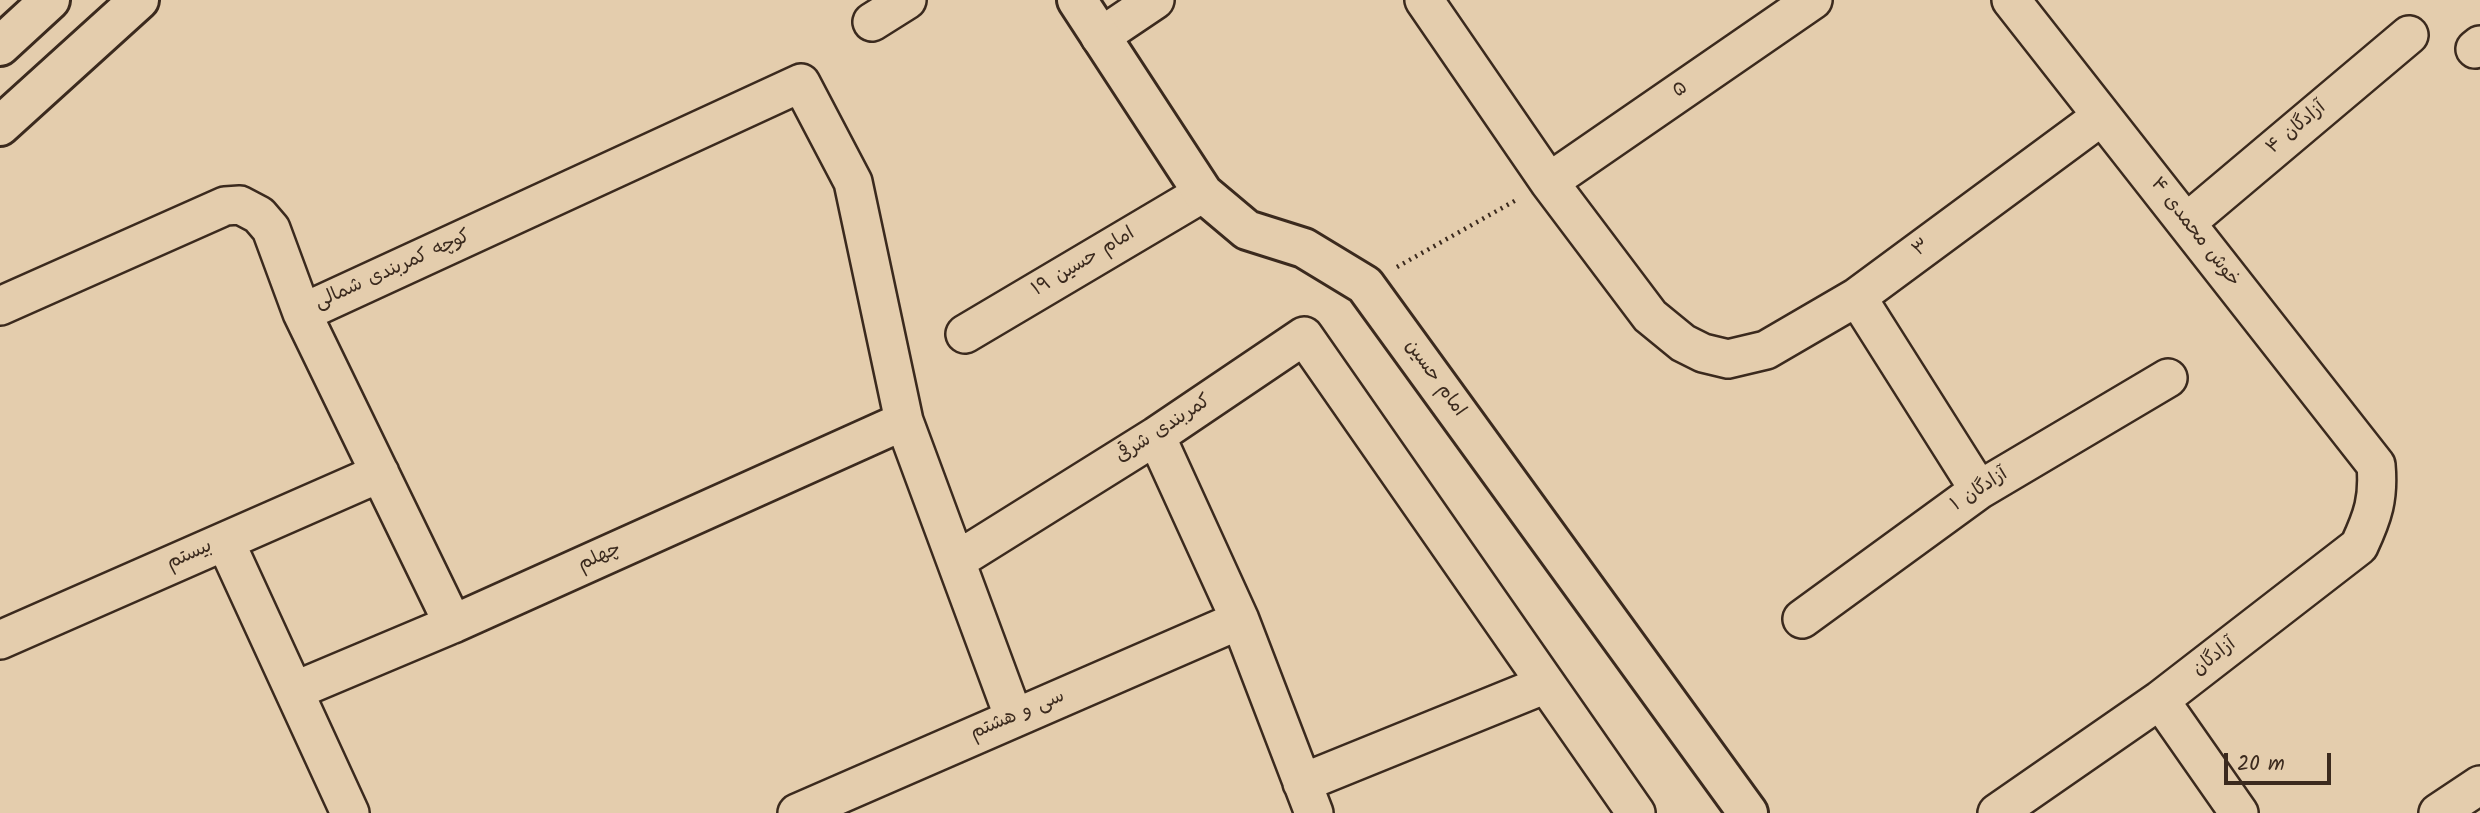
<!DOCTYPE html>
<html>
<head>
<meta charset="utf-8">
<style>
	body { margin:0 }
	#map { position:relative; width:2480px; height:813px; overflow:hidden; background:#e4cdad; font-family:Kalam,sans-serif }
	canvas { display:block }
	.scale { position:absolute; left:2224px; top:753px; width:107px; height:32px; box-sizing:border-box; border:4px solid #3b2a1e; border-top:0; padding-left:9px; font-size:21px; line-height:24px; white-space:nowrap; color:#3b2a1e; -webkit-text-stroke:5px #e4cdad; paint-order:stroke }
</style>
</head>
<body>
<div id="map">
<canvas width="2480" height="813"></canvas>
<div class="scale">20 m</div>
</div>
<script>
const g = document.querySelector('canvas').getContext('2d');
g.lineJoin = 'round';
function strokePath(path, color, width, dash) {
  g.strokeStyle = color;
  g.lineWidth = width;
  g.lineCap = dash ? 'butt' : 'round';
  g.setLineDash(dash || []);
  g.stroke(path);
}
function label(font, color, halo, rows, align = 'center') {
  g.font = font + ' Kalam,"Playpen Sans Arabic",sans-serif';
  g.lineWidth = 6;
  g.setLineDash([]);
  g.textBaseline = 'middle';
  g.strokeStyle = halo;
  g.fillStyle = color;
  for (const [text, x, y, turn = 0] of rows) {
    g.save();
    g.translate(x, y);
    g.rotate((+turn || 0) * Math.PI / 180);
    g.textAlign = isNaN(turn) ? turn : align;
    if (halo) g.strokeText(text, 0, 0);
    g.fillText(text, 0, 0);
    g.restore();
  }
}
const street = new Path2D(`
	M1424,0L1549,182L1650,316L1683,343L1703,353L1728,359L1766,350L1857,297L2102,116
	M872,22L907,0
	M1100,37L1155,0
	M2475,49L2480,45
	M1549,182L1813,0
	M2186,223L2409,35
	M1857,297L1979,490
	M0,306L225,206L240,205L259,215L271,229L302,313L453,624
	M302,313L801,83L853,182L904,421L1014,718
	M965,334L1203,193
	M1156,436L1240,620L1314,813
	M225,541L350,813
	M956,561L1156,436L1304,336L1636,813
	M1802,619L1979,490L2168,378
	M0,640L380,473
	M294,691L453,624L904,421
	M2160,700L2239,813
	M1302,783L1546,684
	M797,813L1240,620
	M1997,813L2160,700L2359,546C2373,516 2379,498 2376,465L2011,0
	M2438,813L2480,785`);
const secondary = new Path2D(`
	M1077,0L1203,193L1247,230L1304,248L1365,285L1748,813
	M0,46L50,0
	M0,126L139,0`);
strokePath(street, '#3b2a1e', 42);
strokePath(secondary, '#3b2a1e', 44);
strokePath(new Path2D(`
	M1397,267L1518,199`), '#3b2a1e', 4.5, [2, 5]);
strokePath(street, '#e4cdad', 37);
strokePath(secondary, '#e4cdad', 38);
label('19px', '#3b2a1e', '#e4cdad', [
	["۵",1681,91,-34],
	["آزادگان ۴",2297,129,-40],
	["خوش محمدی ۴",2194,233,52],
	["۳",1922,249,-37],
	["امام حسین ۱۹",1084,263,-31],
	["کوچه کمربندی شمالی",393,271,-24],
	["امام حسین",1434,379,54],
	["کمربندی شرقی",1164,430,-33],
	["آزادگان ۱",1980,491,-33],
	["بیستم",190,556,-24],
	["چهلم",600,558,-24],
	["آزادگان",2215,658,-38],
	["سی و هشتم",1018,716,-23]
]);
</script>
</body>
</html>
